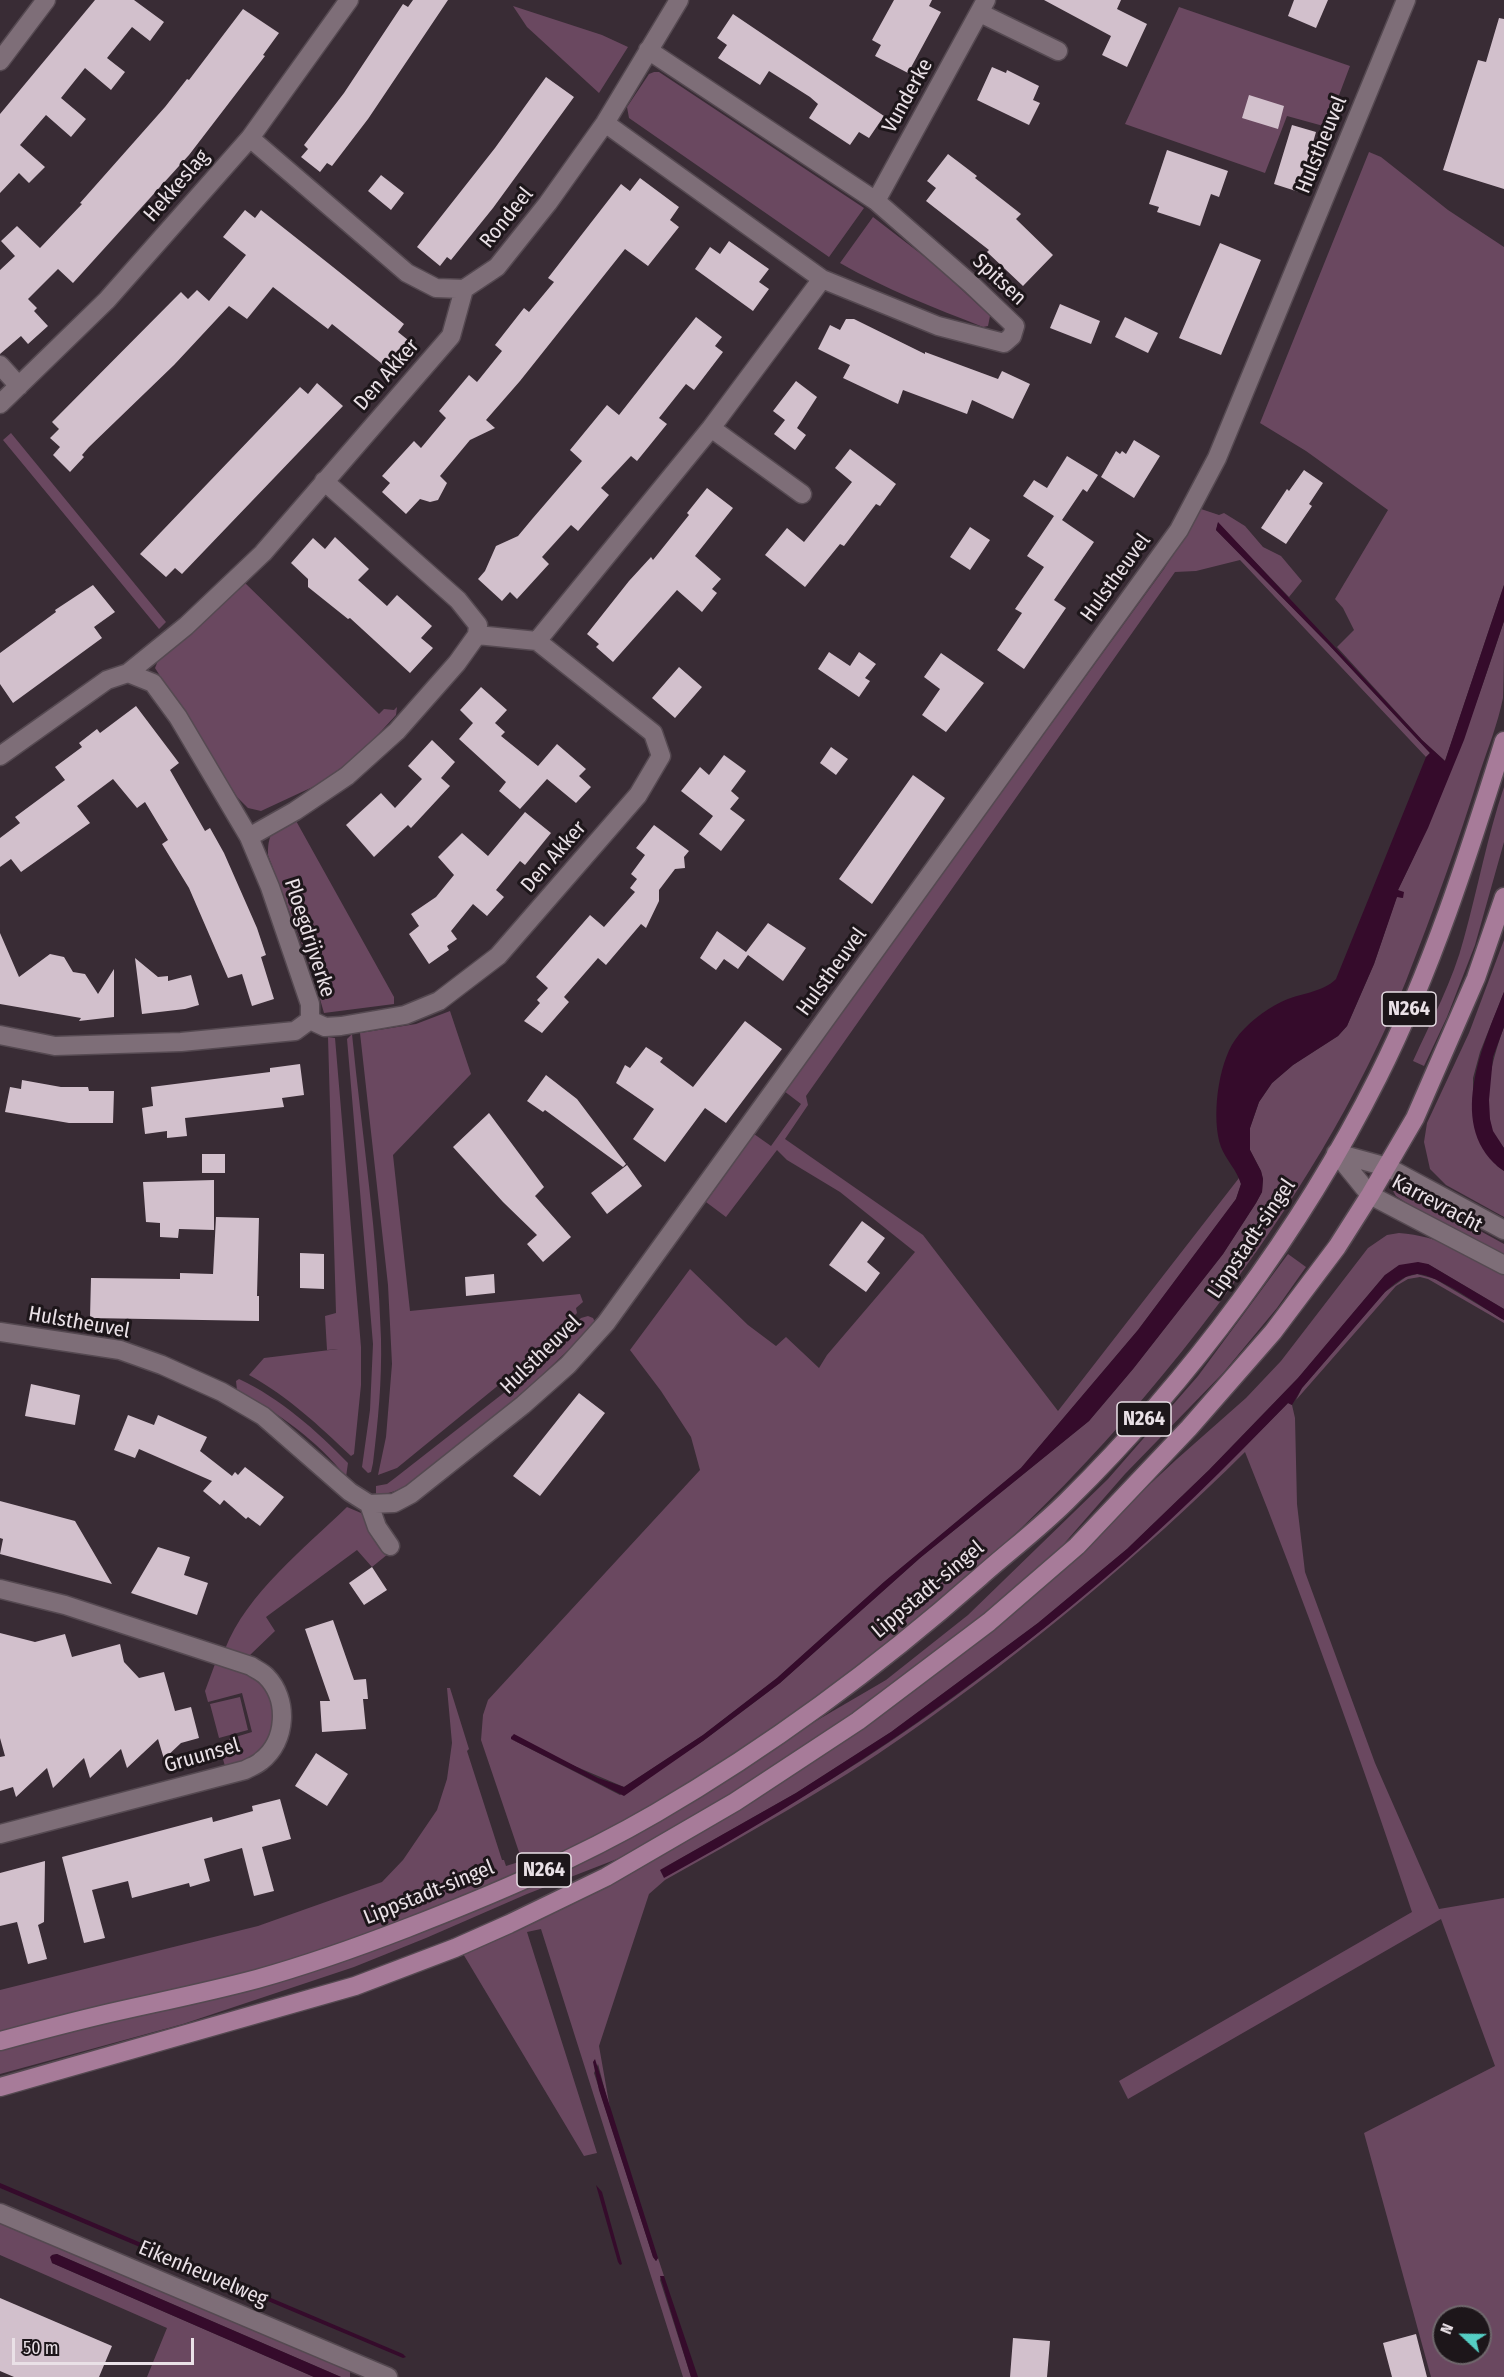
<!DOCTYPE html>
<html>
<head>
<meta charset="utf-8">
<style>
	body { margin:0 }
	#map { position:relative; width:1504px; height:2377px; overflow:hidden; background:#392c35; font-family:"Fira Sans Condensed",sans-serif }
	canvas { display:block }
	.north { position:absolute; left:1432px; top:2305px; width:60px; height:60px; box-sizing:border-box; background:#1d161a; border:2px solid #6f676c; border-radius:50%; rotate:292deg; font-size:16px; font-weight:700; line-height:24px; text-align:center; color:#eae1e7 }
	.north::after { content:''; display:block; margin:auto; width:21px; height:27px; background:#55cec4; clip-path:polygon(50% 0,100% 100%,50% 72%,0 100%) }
	.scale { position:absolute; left:12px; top:2338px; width:182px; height:27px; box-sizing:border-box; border:3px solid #eae1e7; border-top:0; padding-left:8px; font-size:18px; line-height:21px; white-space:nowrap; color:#eae1e7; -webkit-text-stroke:4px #1d161a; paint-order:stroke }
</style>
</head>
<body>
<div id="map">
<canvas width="1504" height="2377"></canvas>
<div class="north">N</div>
<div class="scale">50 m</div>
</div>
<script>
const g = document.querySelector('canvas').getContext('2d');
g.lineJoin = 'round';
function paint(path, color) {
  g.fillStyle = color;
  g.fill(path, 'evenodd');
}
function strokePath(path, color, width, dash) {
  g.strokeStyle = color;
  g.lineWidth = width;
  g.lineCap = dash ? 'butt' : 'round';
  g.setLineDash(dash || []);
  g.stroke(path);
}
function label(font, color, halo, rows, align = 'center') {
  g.font = font + ' "Fira Sans Condensed",sans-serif';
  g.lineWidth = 6;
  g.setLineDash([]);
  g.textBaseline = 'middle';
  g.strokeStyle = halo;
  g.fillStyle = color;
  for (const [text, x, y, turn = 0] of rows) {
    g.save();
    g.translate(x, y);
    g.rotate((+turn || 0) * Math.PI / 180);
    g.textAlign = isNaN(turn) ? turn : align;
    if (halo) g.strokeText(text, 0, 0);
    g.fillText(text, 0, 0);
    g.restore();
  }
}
paint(new Path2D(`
	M513,6L602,35L628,47L599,93L527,27Z
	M1179,7L1350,66L1327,127L1287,116L1265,173L1125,124Z
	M654,72H659L864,208L829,257L629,118L627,107L649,74Z
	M1369,152L1381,157L1448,210L1504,247V585L1445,761L1422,740L1337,647L1354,630L1343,608L1335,599L1388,510L1306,451L1260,423Z
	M873,217L934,264L990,316L988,326L983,327C935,308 885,289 840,263Z
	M11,433L166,622L159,629L3,440Z
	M1201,509L1219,515L1224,513L1245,526L1263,547L1281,556L1302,581L1289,597L1218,523L1216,530L1329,645L1430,753L1426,757L1240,560L1196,571L1175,572L806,1096L808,1105L785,1139L923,1235L1058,1411L1239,1178L1241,1184L1236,1199L1138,1330L1021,1468L884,1582L777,1678L703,1735L624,1787L511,1739L620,1795L703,1741L780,1683L920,1558L1089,1421L1133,1369L1223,1254L1256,1203L1262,1192L1263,1179L1261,1171L1250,1150V1128L1259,1102L1272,1083L1293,1065L1338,1036L1347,1026L1374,964L1397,896L1402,898L1398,890C1441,803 1474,713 1504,621C1504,645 1504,674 1503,698C1498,723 1488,748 1480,772C1458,843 1433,912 1406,981C1359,1098 1292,1206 1217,1306C1028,1558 777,1761 488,1887C464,1897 441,1908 417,1917C372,1934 326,1952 280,1965C249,1974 216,1980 183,1988C122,2003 61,2017 0,2032V1990L258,1926L382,1882L403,1860L437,1810L447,1779L452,1743L447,1688H450L469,1749L467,1751L502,1860H504L506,1866L528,1859L526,1854L520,1855L481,1740L483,1715L488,1700L700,1470L691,1437L661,1391L630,1350L690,1269L748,1325L776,1346L786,1337L819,1368L827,1355L915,1252L840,1192L787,1160L777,1150L726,1217L706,1202L754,1134L771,1146L801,1104L784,1091L1164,569Z
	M244,582L379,714L384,709L394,710L397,707L396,715L361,753L319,784L261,811L248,808L237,797L155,668L159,658Z
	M1504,787V842L1475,945L1447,1017L1424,1066L1413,1061C1431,1021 1453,981 1464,938C1478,888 1487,837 1504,787Z
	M295,819L394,997V1004L324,1013L312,971L268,855C268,830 274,830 295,819Z
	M1504,940V992L1480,1052L1473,1078V1117L1497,1166L1504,1171V1217L1446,1185L1430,1169L1424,1142L1427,1123L1469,1033Z
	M450,1011L471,1074L393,1155L410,1311L580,1294L583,1302L576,1308L577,1313L533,1357L397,1468L378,1475L386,1437L392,1364L388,1285L360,1033L416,1024Z
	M1504,1027V1148C1474,1120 1492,1060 1504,1027Z
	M352,1034C362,1135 378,1237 381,1339C382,1381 378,1422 373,1463L371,1472L368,1473L362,1467L370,1410L373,1344L347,1039Z
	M328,1037L335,1038L361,1347V1385L354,1454L351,1456C317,1424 290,1398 249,1375L264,1358L338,1349L327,1350L325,1316L336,1313Z
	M1398,1186L1504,1244V1257L1431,1219L1396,1196L1393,1191Z
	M1399,1233C1440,1236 1468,1254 1504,1272V1309L1428,1264L1385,1275L1298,1378L1209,1470L1127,1549L1038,1623L891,1732L796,1793L660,1870C697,1850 735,1831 772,1811C792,1801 813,1791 832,1779C1001,1675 1150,1544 1288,1403L1292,1405L1295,1418L1297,1504L1305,1572L1375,1763L1439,1909L1504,1898V2377H1431L1364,2133L1495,2066L1441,1919L1128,2099L1119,2081L1412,1912C1360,1757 1306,1604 1245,1452C1140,1556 1027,1650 907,1734C830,1788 747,1834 665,1880L649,1894L599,2046L611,2114L598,2064L594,2073L653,2257L656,2261L658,2258L664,2276H661L660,2280L691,2377H683L541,1929L527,1932L597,2153L584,2156L462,1952L571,1901L1030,1596L1177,1459L1246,1398L1281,1361L1368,1248L1387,1235ZM1444,2317H1480V2353H1444Z
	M1288,1254L1306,1267L1277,1308L1223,1373L1125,1474L1048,1562L911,1676L771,1772L635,1852L527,1894L426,1938L354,1967L183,2024L0,2074V2049L429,1927L780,1742L886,1680L968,1615L1108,1479L1198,1376Z
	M1417,1274L1435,1279L1504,1320V1323L1428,1279L1420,1277L1408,1279L1396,1286L1296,1400L1302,1388L1385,1292L1406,1277Z
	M588,1316L593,1318L595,1322L587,1332L521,1395L421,1477C406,1486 394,1494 376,1495V1486L387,1484L395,1478L519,1381L581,1318Z
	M239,1379C280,1398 317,1431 348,1463L346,1477C318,1441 277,1412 237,1390L236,1381Z
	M347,1507L361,1513L388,1554L372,1567L357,1550L266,1617L275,1631L249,1656L225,1649C247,1593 305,1548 347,1507Z
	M215,1664C231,1669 253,1673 265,1686C282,1705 272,1745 252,1757C244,1762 234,1764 225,1766L222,1756L232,1753L229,1739L252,1732L242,1693L208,1702L205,1691Z
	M240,1697L248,1730L219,1738L210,1704Z
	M0,2222L350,2370V2377H341L57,2254L52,2255V2263L314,2377H147L167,2328L0,2255Z`), '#6a4860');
paint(new Path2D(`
	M1218,522L1422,740L1445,761L1504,585V621L1464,740L1428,828L1398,890L1404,892L1403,898L1397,897L1374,964L1347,1026L1338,1036L1293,1065L1272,1083L1259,1102L1250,1128V1150L1261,1171L1263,1179L1262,1192L1256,1203L1223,1254L1133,1369L1089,1421L920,1558L780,1683L703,1741L624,1796L511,1739V1737L514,1734L598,1778L624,1787L703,1735L777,1678L884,1582L1021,1468L1138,1330L1236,1199L1241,1184C1237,1170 1226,1160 1221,1147C1211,1119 1218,1064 1235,1040C1246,1024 1265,1010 1281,1002C1299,993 1322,993 1336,979L1426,757L1430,753L1329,645L1216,530Z
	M1504,992V1027L1493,1057L1489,1100L1490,1119L1493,1131L1504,1148V1171C1444,1129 1483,1045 1504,992Z
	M1418,1262L1428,1264L1504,1309V1320C1486,1310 1435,1273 1417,1274C1404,1275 1394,1284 1385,1292L1302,1388L1292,1405L1288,1403C1227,1466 1165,1528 1098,1584C964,1697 818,1794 664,1878L660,1870L796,1793L891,1732L1038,1623L1127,1549L1209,1470L1298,1378L1385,1275L1399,1265Z
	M595,2059L658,2258L656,2261L653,2257L599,2090L593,2062Z
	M0,2183L403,2354L406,2357L403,2358L0,2188Z
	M596,2185L602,2192L622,2264L620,2265L618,2262Z
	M57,2254L59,2255L341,2377H314L52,2263L50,2257L52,2255Z
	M660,2276H664L698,2377H691Z`), '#350b2b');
paint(new Path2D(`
	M95,0H134L164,22L150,41L132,27L107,58L125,72L111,90L85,68L61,98L86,119L71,137L46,115L20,145L45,167L29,183L19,173L0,193V114Z
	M413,0H448L368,119L332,166L327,163L320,172L301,157L308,149L304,145L344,93L403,4L408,7Z
	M894,0H932L929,6L941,12L908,73L875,56L881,45L872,40Z
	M1044,0H1121L1117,9L1147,24L1127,67L1102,55L1111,36Z
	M1294,0H1328L1316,28L1288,16Z
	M243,9L279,33L263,55L265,56L189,155L73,283L58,269L28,299L37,308L34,311L48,326L28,344L21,336L0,354V270L15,256L1,241L17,226L40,248L82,204L80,203L165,107L187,79L189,80Z
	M733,14L884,116L869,138L859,132L850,145L809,118L818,104L810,97L769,71L760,85L718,58L727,45L717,38Z
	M1499,18L1504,19V189L1443,170L1478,60L1486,62Z
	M992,67L1006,73L1007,70L1039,86L1033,100L1040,103L1029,125L977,100Z
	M546,77L574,97L493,208L451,260L447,257L440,266L417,247L495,148Z
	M1249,95L1284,106L1278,129L1242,118Z
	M1292,125L1316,132L1299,192L1274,184Z
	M1167,150L1228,171L1219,197L1211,194L1200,226L1157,212L1159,207L1149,204Z
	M948,154L977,176L975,178L1021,214L1016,219L1053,255L1023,286L987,252L989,250L926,201L936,188L927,181Z
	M381,175L404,193L391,210L368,191Z
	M640,178L679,207L670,220L679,227L648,266L625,249L520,381L486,420L495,428L470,440L440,476L447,483L438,500L430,502L420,499L406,514L382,492L390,483L382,476L414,441L421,448L446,418L439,411L469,375L477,382L502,351L495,345L524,308L529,312L554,282L548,278L621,184L630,191Z
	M245,210L255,218L261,210L333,267L404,324L398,332L408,340L386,367L332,324L328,329L273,287L247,319L229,306L174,365L89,447L82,455L84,457L70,472L53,455L60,447L50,438L59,429L52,422L181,292L188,299L197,290L209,301L246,255L223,237Z
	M729,241L769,269L759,282L769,289L753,311L695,269L710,247L720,254Z
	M1220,243L1261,260L1221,355L1179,338Z
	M1060,304L1100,321L1091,344L1050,328Z
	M696,317L722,337L715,346L723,352L694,390L686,384L659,418L667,424L637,461L631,456L601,488L609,495L578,531L571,525L542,557L549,564L517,599L510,592L502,601L478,579L485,571L496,546L518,536L533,518L582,461L570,450L607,405L619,415Z
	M1125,317L1158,333L1148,353L1115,337Z
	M846,319H854L925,354V352L998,379L1002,371L1030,384L1013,419L972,400L967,414L903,390L898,404L843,378L850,365L818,349L830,325L840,330Z
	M796,381L817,397L797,428L806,435L795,450L774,434L785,420L773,411Z
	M317,383L343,406L182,574L175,568L166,577L140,554L300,387L308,394Z
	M1134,440L1160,456L1134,498L1101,477L1116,451L1120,454L1122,451L1126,454Z
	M850,449L896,484L880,506L876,504L844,546L840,544L805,587L765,555L787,528L804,542L852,482L835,468Z
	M1067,456L1098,475L1087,492L1083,489L1062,520L1094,542L1054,600L1066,608L1024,669L997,650L1022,613L1015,609L1044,567L1027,556L1054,516L1023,496L1034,480L1047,488Z
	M1304,470L1323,483L1309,504L1312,506L1286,544L1261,528L1287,489L1289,491Z
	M707,488L733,508L695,556L721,579L712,589L717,593L702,612L677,590L613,662L596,647L599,644L587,634L629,581L651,557L653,560L689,515L687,513Z
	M970,527L990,540L970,570L950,557Z
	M335,537L369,569L358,580L387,606L397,595L432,626L421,638L433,648L410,673L350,618L348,619L308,587V579L291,563L313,538L325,549Z
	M93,585L115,612L94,627L102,638L13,703L0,684V653L56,612L55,610Z
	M829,652L850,666L859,652L876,664L865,678L870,681L859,697L818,669Z
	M941,653L984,683L946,732L922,715L940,689L924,677Z
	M679,667L702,687L675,718L652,698Z
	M481,687L507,710L495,723L505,732L501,736L538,766L557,744L586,769L579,776L591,787L576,803L547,779L520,809L499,791L506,782L459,739L473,723L460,710Z
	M136,706L179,763L170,770L205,831L210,828L224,853L257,928L266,955L261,957L274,999L252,1006L242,974L228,978L189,888L162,844L168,840L145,802L137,808L113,779L77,806L90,823L21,872L11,859L0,867V838L20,823L15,817L65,780L55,767L82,747L79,743L97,729L100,733Z
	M432,740L455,762L441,778L450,786L411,828L408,825L374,857L346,825L381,793L395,808L422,779L408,766Z
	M831,747L848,759L836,775L820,763Z
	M724,755L746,771L731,791L739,798L730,809L745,820L721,851L699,834L713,816L681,791L700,767L709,775Z
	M913,775L945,798L872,904L839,879Z
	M525,812L551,833L525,865L520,861L496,890L504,897L487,916L473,904L451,931L457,939L447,946L449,950L429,964L409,934L419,926L411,914L436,897L454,875L438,857L462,833L488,856Z
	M654,825L689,851L684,857L685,868L675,869L659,890V901L646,928L641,924L606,965L598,958L564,997L569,1002L542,1033L524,1021L540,1003L537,1000L548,988L536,977L590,915L604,927L635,892L630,888L637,879L631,874L645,855L636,848Z
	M768,923L806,948L783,981L748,955L738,969L724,959L716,970L700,958L717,931L746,952Z
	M0,933L19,977L50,954L64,957L73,972L85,974L98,994L114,969V1017L79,1021L81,1018L0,1004Z
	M135,958L158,977L168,976V981L191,975L199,1005L185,1009L142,1014Z
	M745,1021L782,1049L726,1123L705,1108L665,1162L633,1139L654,1109L616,1083L625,1065L630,1068L646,1047L663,1058L660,1062L693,1087Z
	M300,1064L304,1095L282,1098L284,1107L185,1118L187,1136L167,1138V1131L145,1134L142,1108L153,1106L151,1087L270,1072V1068Z
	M546,1075L577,1099L626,1164L623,1167L545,1110L543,1112L527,1101Z
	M22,1080L61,1087H88L89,1091H114L113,1123H69L5,1112L10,1087L21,1089Z
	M489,1113L544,1187L535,1196L571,1237L543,1262L527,1244L537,1235L503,1202L453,1147Z
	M202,1154H225V1173H202Z
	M627,1165L642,1186L607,1214L591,1193Z
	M214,1180V1230L179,1229L178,1238L160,1237V1223L146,1222L143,1182Z
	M216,1217L259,1218L257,1296H259V1321L90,1318L91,1278L180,1279V1273L213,1274Z
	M862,1221L885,1238L867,1262L880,1273L866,1292L829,1265Z
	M300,1253L324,1254V1289L300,1288Z
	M494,1274L495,1293L466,1296L465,1277Z
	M31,1384L80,1395L75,1425L25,1416Z
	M579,1393L605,1413L540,1496L513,1476Z
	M128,1415L154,1425L158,1415L207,1437L200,1451L232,1476L235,1472L238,1475L245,1467L284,1497L260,1526L248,1517L246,1519L224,1500L220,1505L203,1491L212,1481L139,1449L135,1458L114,1450Z
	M0,1501L75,1521L112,1584L0,1554L3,1539L0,1538Z
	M158,1547L190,1557L184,1575L208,1583L197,1615L131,1593Z
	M372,1567L387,1590L364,1605L349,1583Z
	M333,1620L354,1680L366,1679L368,1699H363L366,1729L322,1732L320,1701H330L305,1629Z
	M0,1633L35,1642L65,1634L72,1657L120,1644L124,1662L139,1678L164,1672L175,1711L191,1707L199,1738L181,1743L164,1759L158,1739L127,1768L121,1749L90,1778L84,1758L53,1788L47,1768L16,1797L13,1787L0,1791V1757L5,1756L0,1738Z
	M316,1753L348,1774L327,1806L295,1786Z
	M280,1799L291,1839L262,1847L274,1891L254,1896L242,1848L204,1859L210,1881L190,1887L189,1883L132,1898L128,1881L92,1890L105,1938L84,1943L62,1857L212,1817L213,1822L253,1811L252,1806Z
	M45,1861L44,1922L38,1925L47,1959L28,1964L17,1922L0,1926V1873Z
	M0,2298L112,2346L99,2377H14L0,2371Z
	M1416,2334L1427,2377H1392L1383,2343Z
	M1013,2338L1050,2341L1047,2377H1010Z`), '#d2c0cc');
const minor = new Path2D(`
	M980,13L1058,51
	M0,61L46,0
	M605,123L822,279L938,326L1004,343L1012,336L1015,326L971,284L876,201L648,50
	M250,138L407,273L436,288L464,289L497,267L548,203L605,123L679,0
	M876,201L986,0
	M0,365L19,386
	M0,404L107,300L250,138L349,0
	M711,428L802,494
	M324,481L458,600L478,625L477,635
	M128,673L153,683L178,717L249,837L270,887L310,1004V1020
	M0,756L107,680L128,673L186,626L263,553L451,336L464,289
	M249,837L295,811L347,776L397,731L457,663L477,635L537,641L711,428L822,279
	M310,1020L325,1027L341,1026L405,1015L439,1001L498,956L638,795L661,756L653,733L537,641
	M0,1035L55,1046L181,1042L295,1031L310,1020
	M1336,1153L1370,1195L1504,1265
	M1336,1153L1387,1167L1504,1230
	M0,1332L120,1350L162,1365L222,1392L263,1416L350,1492L369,1504L394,1503L411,1494L523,1405L568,1365L606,1323L1179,530L1217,458L1406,0
	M369,1504L377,1527L390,1546
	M0,1589L65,1605L251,1666C255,1669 262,1672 266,1676C289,1699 287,1741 261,1761C257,1765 250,1767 245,1770L0,1834
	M0,2213L388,2377`);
const major = new Path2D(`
	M0,2041C41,2030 82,2019 123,2010C168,2000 212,1991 257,1979C307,1965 358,1947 407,1928C492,1895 577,1859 656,1813C771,1746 879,1666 980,1577C1008,1552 1040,1528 1067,1501C1190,1380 1301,1231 1378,1077C1432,969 1468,856 1504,741
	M0,2087L355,1986L455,1948L509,1924L606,1877L735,1802L858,1721L989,1622L1077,1546L1189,1428L1273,1332L1337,1247L1370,1195L1415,1118L1476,978L1504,897`);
strokePath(minor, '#554951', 21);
strokePath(major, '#554951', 21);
strokePath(minor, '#7e6e78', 18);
strokePath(major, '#a77b99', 18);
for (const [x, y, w] of [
	[1409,1009,54],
	[1144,1419,54],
	[544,1870,54]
]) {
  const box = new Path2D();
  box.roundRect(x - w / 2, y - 17, w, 34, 4.5);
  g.fillStyle = '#1d161a';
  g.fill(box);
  strokePath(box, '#eae1e7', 1.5);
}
label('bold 20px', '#eae1e7', null, [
	["N264",1409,1009],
	["N264",1144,1419],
	["N264",544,1870]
]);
label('21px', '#eae1e7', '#1d161a', [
	["Vunderke",908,96,-61],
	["Hulstheuvel",1322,145,-68],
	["Hekkeslag",177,186,-49],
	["Rondeel",507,218,-51],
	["Spitsen",999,280,43],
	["Den Akker",387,375,-49],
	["Hulstheuvel",1116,578,-54],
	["Den Akker",554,857,-49],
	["Ploegdrijverke",309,938,72],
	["Hulstheuvel",832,972,-54],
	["Karrevracht",1437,1204,28],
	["Lippstadt-singel",1252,1239,-56],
	["Hulstheuvel",79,1323,10],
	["Hulstheuvel",541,1355,-44],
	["Lippstadt-singel",928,1590,-40],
	["Gruunsel",202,1756,-16],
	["Lippstadt-singel",429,1893,-22],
	["Eikenheuvelweg",203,2274,23]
]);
</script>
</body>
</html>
